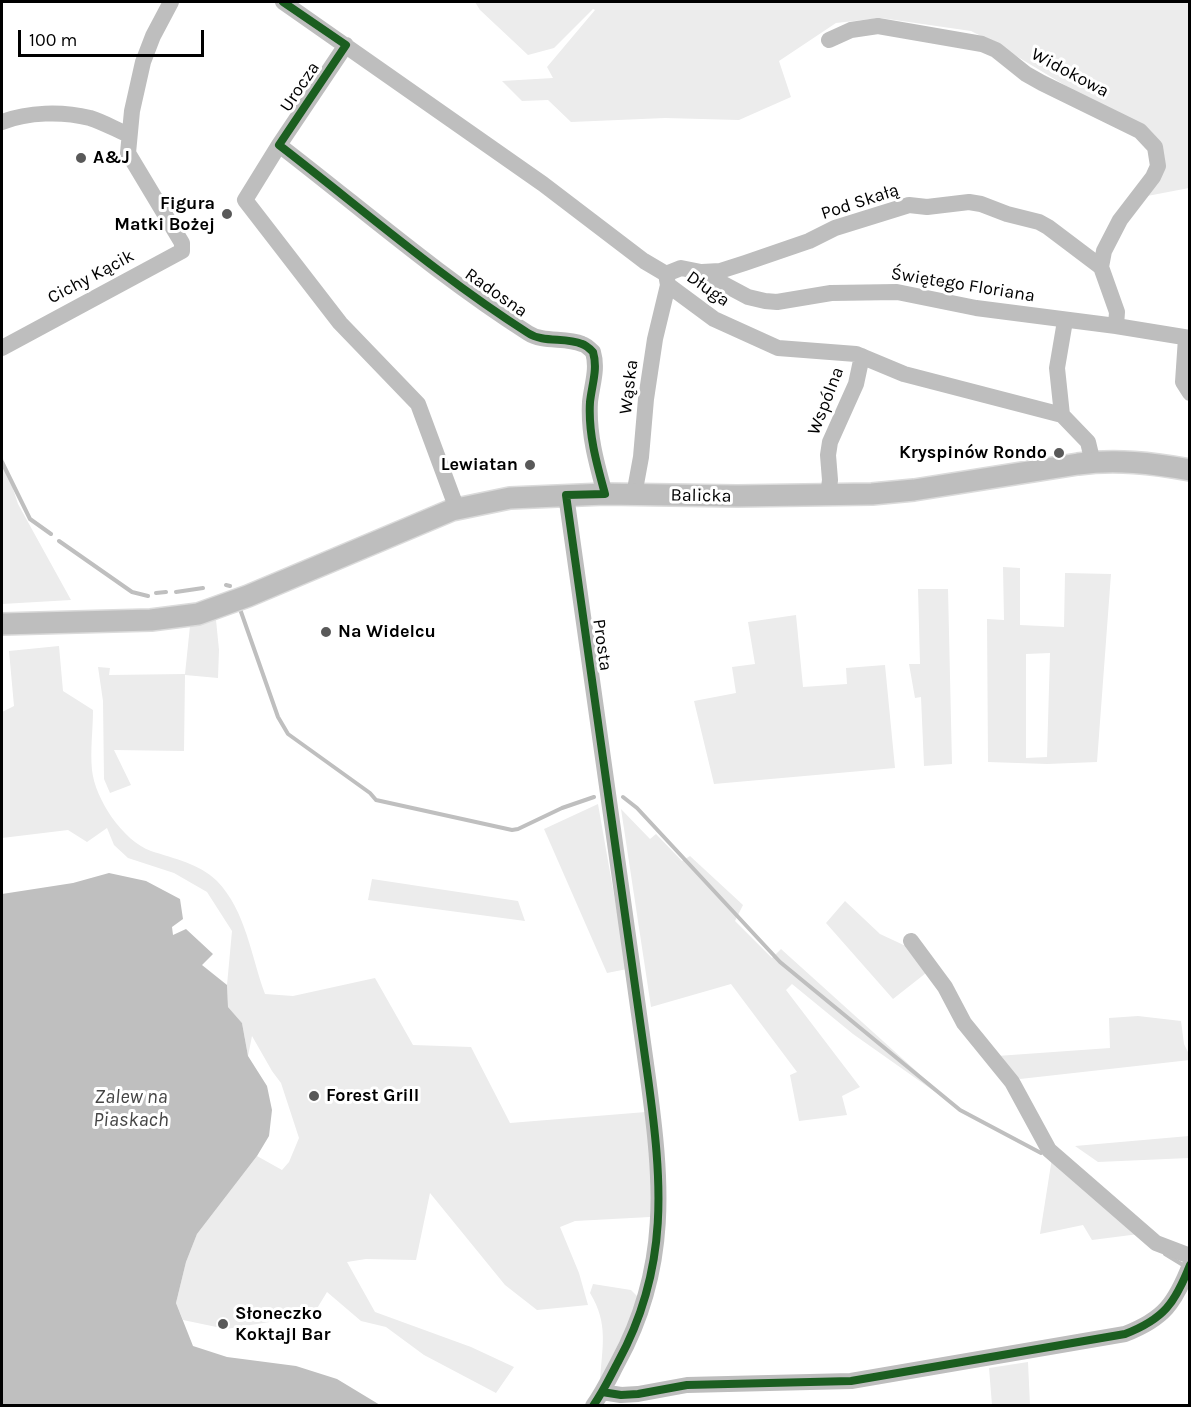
<!DOCTYPE html>
<html>
<head>
<meta charset="utf-8">
<style>
	body { margin:0 }
	#map { position:relative; width:1191px; height:1407px; overflow:hidden; background:#fff; font-family:Karla,sans-serif }
	canvas { display:block }
	.frame { position:absolute; inset:0; border:3px solid #000; pointer-events:none }
	.scale { position:absolute; left:18px; top:30px; width:186px; height:27px; box-sizing:border-box; border:3px solid #000; border-top:0; padding-left:8px; font-size:18px; line-height:21px; white-space:nowrap; color:#000; -webkit-text-stroke:4px #fff; paint-order:stroke }
</style>
</head>
<body>
<div id="map">
<canvas width="1191" height="1407"></canvas>
<div class="frame"></div>
<div class="scale">100 m</div>
</div>
<script>
const g = document.querySelector('canvas').getContext('2d');
g.lineJoin = 'round';
function paint(path, color) {
  g.fillStyle = color;
  g.fill(path, 'evenodd');
}
function strokePath(path, color, width, dash) {
  g.strokeStyle = color;
  g.lineWidth = width;
  g.lineCap = dash ? 'butt' : 'round';
  g.setLineDash(dash || []);
  g.stroke(path);
}
function label(font, color, halo, rows, align = 'center') {
  g.font = font + ' Karla,sans-serif';
  g.lineWidth = 6;
  g.setLineDash([]);
  g.textBaseline = 'middle';
  g.strokeStyle = halo;
  g.fillStyle = color;
  for (const [text, x, y, turn = 0] of rows) {
    g.save();
    g.translate(x, y);
    g.rotate((+turn || 0) * Math.PI / 180);
    g.textAlign = isNaN(turn) ? turn : align;
    if (halo) g.strokeText(text, 0, 0);
    g.fillText(text, 0, 0);
    g.restore();
  }
}
paint(new Path2D(`
	M475,2H1189V188L1142,197L1164,161L1096,104L993,42L971,31L881,18L836,23L779,61L791,97L739,120L665,118L571,122L548,100L522,101L502,81L553,78L547,67L595,10L593,9L554,48L528,55L480,10Z
	M2,455L18,504L71,600L2,604Z
	M1003,567L1020,568V625L1064,627L1065,573L1111,574L1097,762L1047,764L988,762L987,619L1004,620ZM1050,653L1047,757L1026,758V654Z
	M918,589H948L952,764L924,766L921,697L915,698L909,664H920Z
	M796,615L803,687L847,684L846,668L885,665L895,768L714,784L694,701L736,693L732,667L755,664L748,622Z
	M216,620L219,650L218,678L185,675L184,751L114,750L131,785L110,793L104,779L103,701L98,667L110,668L109,675L185,674L190,626Z
	M59,646L63,691L93,710C93,730 90,750 92,770C95,799 123,841 151,851C175,859 198,863 217,881C246,911 251,956 265,994L293,996L375,978L413,1045L471,1047L510,1123L646,1112L651,1150L650,1217L575,1221L560,1227L579,1273L588,1305L537,1310L505,1285L430,1193L416,1260L366,1259L347,1262L375,1312L471,1347L514,1367L496,1393L424,1355L386,1327L361,1321L327,1292L313,1315L226,1329L183,1320L176,1303L186,1262L197,1234L257,1156L282,1170L289,1162L299,1138L281,1083L272,1071L252,1036L248,1056L242,1023L228,1007L227,985L232,931L207,892L174,873L128,858L114,845L107,828L87,842L68,830L2,838V712L14,706L9,651Z
	M598,804L627,969L607,973L544,829Z
	M621,809L650,839L656,834L682,861L690,856L743,905L735,921L772,958L781,949L955,1106L853,1034L792,984L786,990L860,1087L842,1096L847,1115L799,1121L790,1075L797,1072L731,984L651,1007Z
	M372,879L518,901L525,921L368,900Z
	M845,901L880,934L910,948L926,973L893,999L826,923Z
	M1138,1016L1181,1021L1184,1044L1189,1054L1190,1060L1020,1079L997,1056L1110,1048L1109,1018Z
	M1189,1136V1158L1098,1162L1075,1146Z
	M1052,1158L1139,1234L1092,1240L1083,1225L1040,1234Z
	M593,1284L631,1290L640,1299L600,1382C602,1347 609,1324 590,1293Z
	M1028,1362L1030,1405H992L989,1368Z`), '#ececec');
paint(new Path2D(`
	M109,873L146,881L180,899L183,919L172,927L173,935L186,929L213,954L202,965L227,985L228,1007L242,1023L248,1056L267,1086L272,1110L269,1136L257,1156L197,1234L186,1262L176,1303L193,1346L227,1357L296,1366L337,1379L380,1405H2V894L73,883Z`), '#bfbfbf');
strokePath(new Path2D(`
	M2,462L30,519L51,534
	M59,541L132,592L148,596
	M226,585L230,586
	M176,592L203,588
	M156,593L166,592
	M240,609L278,717L288,734L370,793L376,800L512,830L518,829L562,808L594,797
	M623,797L637,808L780,962L960,1110L1041,1153
	M1165,1254L1183,1265`), '#bfbfbf', 4);
const major = new Path2D(`
	M2,624L151,620L198,614L248,596L452,510L510,498L605,494L737,496L872,494L914,490L1078,464C1116,459 1152,463 1190,470`);
strokePath(major, '#dbdbdb', 24);
strokePath(new Path2D(`
	M283,2L543,184L644,261L666,274L668,285L655,339L646,399L641,457L634,495
	M829,40L851,30L878,26L982,44L996,50L1026,74L1042,83L1140,131L1155,147L1158,166L1153,177L1120,220L1104,251L1101,267
	M346,45L279,145L245,200L340,323L418,404L454,501L452,510
	M2,122C28,112 62,111 90,118C103,122 117,130 129,135
	M279,145C361,208 440,277 528,333C543,343 565,337 582,344C586,345 590,349 593,352C598,369 592,384 590,402C588,434 597,465 605,494
	M702,272L720,271L745,263L809,241L835,228L909,205L927,207L969,202L981,204L1007,214L1039,222L1048,227L1101,267L1117,312L1116,326
	M666,274L681,268L701,272L748,297L765,301L777,302L831,293L897,292L976,308L1116,326L1190,338
	M668,285L714,319L778,348L856,354L904,374L1062,415L1088,442L1093,463
	M1186,338L1183,382L1190,393
	M2,348L182,251V243L128,153L132,111L143,62L153,36L171,2
	M1062,415L1057,368L1065,321
	M566,495L648,1078C662,1181 670,1267 618,1362C610,1377 603,1392 593,1406
	M828,496L830,480L828,455L830,442L856,384L862,356
	M911,941L945,987L964,1023L1012,1082L1049,1150L1156,1243L1190,1256
	M602,1392L621,1395L638,1394L687,1385L851,1381L1125,1334C1164,1319 1175,1303 1190,1265`), '#bebebe', 16);
strokePath(major, '#bebebe', 21);
strokePath(new Path2D(`
	M283,2L346,45L279,145C361,208 440,277 528,333C543,343 565,337 582,344C586,345 590,349 593,352C598,369 592,384 590,402C588,434 597,465 605,494L566,495L648,1078C662,1181 670,1267 618,1362C610,1377 603,1392 593,1406
	M602,1392L621,1395L638,1394L687,1385L851,1381L1125,1334C1164,1319 1175,1303 1190,1265`), '#1b5e20', 8);
for (const [x, y, r, color] of [
	[81,158,6,"#595959"],
	[227,214,6,"#595959"],
	[1059,453,6,"#595959"],
	[530,465,6,"#595959"],
	[326,632,6,"#595959"],
	[314,1096,6,"#595959"],
	[223,1324,6,"#595959"]
]) {
  const dot = new Path2D();
  dot.arc(x, y, r, 0, 2 * Math.PI);
  g.fillStyle = color;
  g.fill(dot);
  strokePath(dot, '#fff', 2);
}
label('18px', '#000', '#fff', [
	["Widokowa",1070,73,28],
	["Urocza",300,87,-56],
	["Pod Skałą",860,202,-18],
	["Cichy Kącik",91,277,-28],
	["Świętego Floriana",963,285,9],
	["Długa",708,289,35],
	["Radosna",496,293,35],
	["Wąska",629,387,-83],
	["Wspólna",826,401,-69],
	["Balicka",701,496,1],
	["Prosta",602,645,82]
]);
label('bold 18px', '#000', '#fff', [
	["A&J",93,158],
	["Figura",215,204,"right"],
	["Matki Bożej",215,225,"right"],
	["Kryspinów Rondo",1047,453,"right"],
	["Lewiatan",518,465,"right"],
	["Na Widelcu",338,632],
	["Forest Grill",326,1096],
	["Słoneczko",235,1314],
	["Koktajl Bar",235,1335]
], 'left');
label('italic 20px', '#444', '#fff', [
	["Zalew na",131,1097],
	["Piaskach",131,1120]
]);
</script>
</body>
</html>
